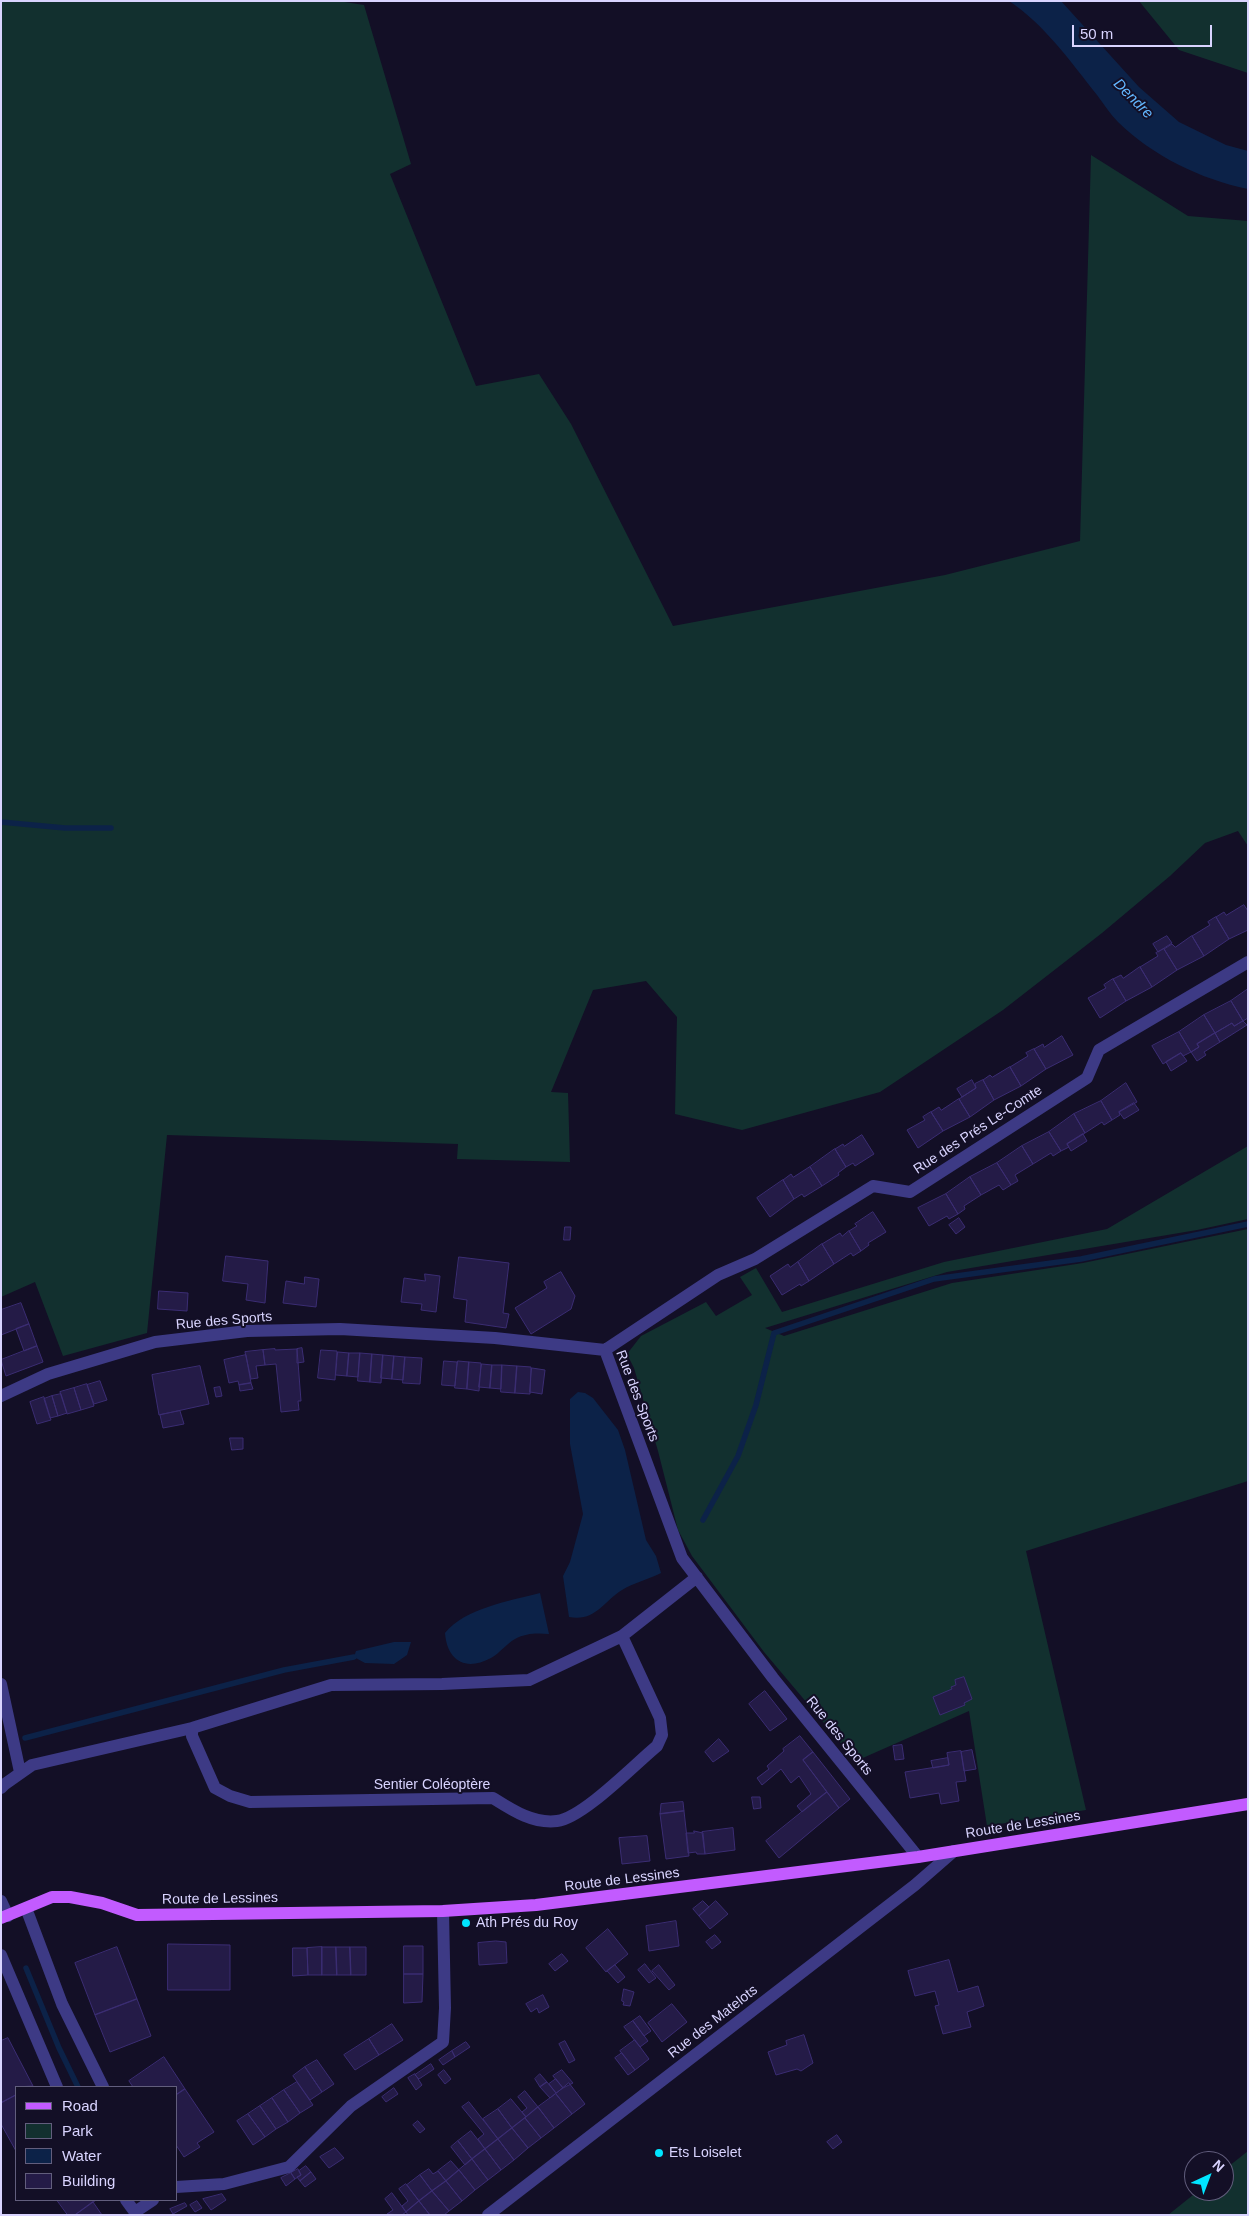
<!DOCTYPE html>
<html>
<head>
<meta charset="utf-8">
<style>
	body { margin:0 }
	#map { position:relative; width:1249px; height:2216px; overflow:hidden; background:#130f26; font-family:Helvetica,sans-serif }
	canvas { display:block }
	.frame { position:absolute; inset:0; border:2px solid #d9d4ff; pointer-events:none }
	.legend { position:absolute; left:15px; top:2086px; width:162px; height:115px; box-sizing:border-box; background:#130f26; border:1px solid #625e7d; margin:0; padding:6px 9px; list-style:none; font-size:15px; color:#d9d4ff }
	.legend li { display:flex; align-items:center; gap:10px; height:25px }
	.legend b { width:25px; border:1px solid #625e7d }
	.north { position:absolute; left:1184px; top:2151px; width:50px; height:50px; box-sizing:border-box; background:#130f26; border:1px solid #625e7d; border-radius:50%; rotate:43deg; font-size:14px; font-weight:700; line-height:20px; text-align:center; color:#d9d4ff }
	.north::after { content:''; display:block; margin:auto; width:18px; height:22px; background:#00e5ff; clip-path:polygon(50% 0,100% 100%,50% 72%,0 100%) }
	.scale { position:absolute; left:1072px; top:25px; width:140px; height:22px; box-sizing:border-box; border:2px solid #d9d4ff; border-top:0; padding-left:6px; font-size:15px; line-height:18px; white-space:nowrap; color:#d9d4ff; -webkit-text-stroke:4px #130f26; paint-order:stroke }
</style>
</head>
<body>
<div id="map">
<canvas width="1249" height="2216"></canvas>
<div class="frame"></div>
<ul class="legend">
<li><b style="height:6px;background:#c25bff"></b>Road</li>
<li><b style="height:14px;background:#12302f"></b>Park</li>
<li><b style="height:14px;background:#0c2248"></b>Water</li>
<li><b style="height:14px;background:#241b47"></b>Building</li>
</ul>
<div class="north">N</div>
<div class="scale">50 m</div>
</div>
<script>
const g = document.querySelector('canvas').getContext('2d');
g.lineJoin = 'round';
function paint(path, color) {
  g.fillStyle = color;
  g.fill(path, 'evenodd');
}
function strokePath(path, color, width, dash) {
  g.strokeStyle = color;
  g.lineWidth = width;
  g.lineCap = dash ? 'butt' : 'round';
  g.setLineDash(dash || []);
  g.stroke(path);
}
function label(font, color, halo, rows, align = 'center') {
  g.font = font + ' Helvetica,sans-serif';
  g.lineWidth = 4;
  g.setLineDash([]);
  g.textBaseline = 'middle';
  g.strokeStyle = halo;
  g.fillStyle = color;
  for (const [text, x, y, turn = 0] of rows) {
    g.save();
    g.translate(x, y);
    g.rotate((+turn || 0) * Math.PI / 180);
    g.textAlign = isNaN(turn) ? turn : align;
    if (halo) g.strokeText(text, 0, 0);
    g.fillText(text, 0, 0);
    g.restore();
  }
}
paint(new Path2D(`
	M1,1H338L364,5L411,164L390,174L476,386L539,374L571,424L673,626L945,575L1080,541L1091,155L1188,216L1248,221V846L1238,831L1205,843L1170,876L1102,933L1003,1010L880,1092L742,1130L675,1114L677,1017L646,981L593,990L551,1092L568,1093L570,1162L457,1159L458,1144L167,1135L147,1333L63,1356L35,1282L1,1297Z
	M1139,1H1248V73L1179,50Z
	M1248,1146V1219L1197,1230L947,1272L765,1328L784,1336L952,1283L1083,1263L1248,1229V1481L1026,1551L1086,1810L987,1826L969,1711L856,1761L764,1652L692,1556L678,1530L658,1451L634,1368L627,1354L641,1336L706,1302L716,1316L752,1295L740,1277L756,1268L782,1312L944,1262L1107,1229Z
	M1248,2151V2215H1168L1198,2191H1224V2170Z`), '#12302f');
paint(new Path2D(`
	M1009,1H1061L1139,87L1179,122L1226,145L1248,151V189C1200,179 1153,156 1118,122C1110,114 1104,104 1097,95C1071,62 1044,24 1009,1Z
	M578,1392L585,1393L593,1398L618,1430L625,1450L646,1540L656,1556L661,1573C649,1579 633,1583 622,1590C603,1602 595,1622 569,1617L563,1576L570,1562L583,1514L570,1444V1399Z
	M540,1593L549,1634C537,1633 526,1633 515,1639C506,1644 500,1653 491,1658C465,1672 447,1660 445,1633C465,1608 510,1601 540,1593Z
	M394,1642H411L407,1655L394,1664L365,1663L354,1657L356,1651Z`), '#0c2248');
strokePath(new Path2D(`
	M1,822L65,828H111
	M703,1520L738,1456L756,1405L774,1333L934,1279L1081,1259L1248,1224
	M25,1738L284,1670L354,1657
	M26,1968L59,2048L78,2087`), '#0c2248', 5.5);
const building = new Path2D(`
	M1244,905L1248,911V930L1229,939L1216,917L1224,912L1226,915Z
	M1216,917L1229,939L1204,956L1192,936L1210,925L1208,922Z
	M1167,936L1172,943L1158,952L1153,944Z
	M1192,936L1204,956L1177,970L1164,949L1172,944L1175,947Z
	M1164,949L1177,970L1152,987L1140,967L1158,956L1156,953Z
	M1140,967L1152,987L1126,1001L1113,979L1121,975L1123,978Z
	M1113,979L1126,1001L1100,1018L1088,998L1106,988L1104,985Z
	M1248,989V1018L1243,1021L1231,1001Z
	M1231,1001L1243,1021L1234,1026L1232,1023L1215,1033L1204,1015Z
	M1204,1015L1215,1033L1197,1044L1199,1047L1191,1052L1179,1032Z
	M1243,1021L1247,1025L1220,1042L1215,1033L1232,1023L1234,1026Z
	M1179,1032L1191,1052L1183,1056L1181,1053L1163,1064L1152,1046Z
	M1215,1033L1220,1042L1204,1052L1206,1055L1197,1061L1191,1052L1199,1047L1197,1044Z
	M1062,1036L1073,1055L1046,1069L1034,1049L1043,1044L1044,1047Z
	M1034,1049L1046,1069L1021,1086L1010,1067L1028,1056L1026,1053Z
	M1181,1053L1187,1061L1171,1071L1166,1062Z
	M1010,1067L1021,1086L994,1100L983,1080L990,1075L992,1077Z
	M972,1080L976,1088L962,1097L957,1089Z
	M983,1080L994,1100L970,1117L959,1099L976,1088L975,1084Z
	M1126,1083L1137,1102L1119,1112L1120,1115L1112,1120L1101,1101Z
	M959,1099L970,1117L943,1131L931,1112L939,1107L941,1110Z
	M1101,1101L1112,1120L1104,1125L1102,1122L1085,1133L1074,1114Z
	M1134,1103L1139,1110L1124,1119L1119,1112Z
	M931,1112L943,1131L918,1148L907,1130L925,1120L923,1117Z
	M1074,1114L1085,1133L1067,1144L1069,1147L1061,1151L1049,1132Z
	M1049,1132L1061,1151L1053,1156L1051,1153L1033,1164L1022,1146Z
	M1083,1134L1087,1141L1071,1151L1067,1144Z
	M862,1135L874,1154L855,1166L853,1163L846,1167L835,1149L843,1144L844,1146Z
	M1022,1146L1033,1164L1015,1175L1018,1181L1011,1185L997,1163Z
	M835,1149L846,1167L838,1173L839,1175L822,1186L810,1167Z
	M997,1163L1011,1185L1003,1190L999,1185L981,1195L970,1177Z
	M810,1167L822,1186L804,1197L802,1194L794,1199L783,1180L791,1174L793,1177Z
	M970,1177L981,1195L964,1206L965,1209L958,1214L946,1194Z
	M783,1180L794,1199L770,1217L757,1198Z
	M946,1194L958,1214L949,1219L947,1216L929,1226L918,1208Z
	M873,1212L886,1232L868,1243L869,1245L861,1251L849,1231L857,1226L855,1224Z
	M959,1218L965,1227L956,1234L949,1225Z
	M565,1227H571L570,1240H564Z
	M849,1231L861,1251L853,1256L851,1253L834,1264L822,1244L840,1233L842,1236Z
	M822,1244L834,1264L809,1281L798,1262Z
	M226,1256L268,1261L265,1303L246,1300L248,1284L223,1281Z
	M459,1257L509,1263L503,1313L509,1314L506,1328L465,1322L467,1300L454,1298Z
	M798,1262L809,1281L801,1286L800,1284L782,1295L770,1276L788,1264L790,1267Z
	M561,1272L575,1296L571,1309L531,1334L515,1308L547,1288L544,1282Z
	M425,1274L440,1276L436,1312L421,1310L422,1304L401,1302L404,1278L425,1281Z
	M305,1277L319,1279L316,1307L283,1303L286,1281L304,1284Z
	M159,1291L188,1293L187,1311L158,1309Z
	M21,1303L29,1324L1,1335V1310Z
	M29,1324L37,1346L24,1351L16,1329Z
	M37,1346L43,1362L6,1376L1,1360Z
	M302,1348L304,1362L297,1363V1349Z
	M275,1349V1350L297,1349L301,1401H298L299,1410L281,1412L276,1364L265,1365L263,1350Z
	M263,1350L265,1365L256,1366L258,1378L251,1379L245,1352Z
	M321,1350L337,1351L335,1380L318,1378Z
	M338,1352L349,1353L347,1376L336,1375Z
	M349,1353H360L358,1377L347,1376Z
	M360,1353L372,1354L370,1382L358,1381Z
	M372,1354L383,1355L381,1383L370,1382Z
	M246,1355L251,1383L239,1385L238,1381L229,1383L224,1360Z
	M383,1355L394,1356L392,1379L381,1378Z
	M394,1356L405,1357L403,1380L392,1379Z
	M405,1357L422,1358L420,1384L403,1383Z
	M444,1361L457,1362L455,1386L442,1385Z
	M458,1361L469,1362L467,1389L455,1388Z
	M469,1362L481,1363L479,1391L467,1389Z
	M482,1364L492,1365L490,1388L479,1387Z
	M492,1365H502L501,1389L490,1388Z
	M502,1365L517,1366L515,1393L501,1392Z
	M200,1366L209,1404L159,1415L152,1375Z
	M517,1366L531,1367L530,1394L515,1393Z
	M532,1368L545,1370L542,1394L530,1392Z
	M100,1381L107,1400L94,1404L87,1385Z
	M251,1383L253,1389L240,1391L239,1385Z
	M87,1384L94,1406L81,1410L74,1388Z
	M220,1387L222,1396L216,1397L214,1388Z
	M74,1388L81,1410L67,1414L60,1392Z
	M61,1394L67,1413L58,1416L52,1396Z
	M52,1396L58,1416L50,1418L44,1399Z
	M44,1397L51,1420L37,1424L30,1402Z
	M180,1411L184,1424L163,1428L160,1415Z
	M230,1438H243V1449L232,1450Z
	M964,1677L972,1699L964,1703L965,1705L940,1715L933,1697L952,1689L951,1687L956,1685L955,1680Z
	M765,1691L787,1719L770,1731L749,1704Z
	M800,1736L813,1752L803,1760L827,1792L802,1812L797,1806L811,1794L799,1776L791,1783L781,1769L762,1785L757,1778L769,1769L767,1766L784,1751L783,1749Z
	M719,1739L729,1751L713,1762L705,1752Z
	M902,1745L904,1759L895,1760L893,1746Z
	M972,1750L976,1769L964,1771L961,1752Z
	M961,1751L966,1781L956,1782L959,1801L941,1804L939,1793L910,1798L905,1772L949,1765L947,1753Z
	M813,1752L850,1799L839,1808L803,1760Z
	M948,1758L949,1765L933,1768L931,1761Z
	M827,1792L839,1808L779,1858L766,1841Z
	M752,1797H760L761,1808L754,1809Z
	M683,1802L684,1811L660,1814L661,1804Z
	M684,1811L689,1856L666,1859L660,1814Z
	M733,1828L735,1850L705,1854L702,1832Z
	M694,1831L703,1833L705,1854H697L696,1852L688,1853L686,1833H694Z
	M647,1836L650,1861L622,1864L619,1838Z
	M703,1901L709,1907L699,1916L693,1909Z
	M716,1901L728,1914L710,1929L699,1916Z
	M676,1921L679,1946L649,1951L646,1926Z
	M608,1929L628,1954L606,1972L586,1948Z
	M715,1935L721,1942L712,1949L706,1942Z
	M496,1941L506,1942L507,1963L479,1965L478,1943Z
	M168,1944L230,1945V1990H168Z
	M404,1946H423V1974H404Z
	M117,1947L137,1999L95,2015L75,1963Z
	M322,1947H336L337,1975H322Z
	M322,1947V1975H308L307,1948Z
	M336,1947H350L351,1975H337Z
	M350,1947H366V1975H351Z
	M293,1948H307L308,1975L293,1976Z
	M562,1954L568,1961L555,1971L549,1964Z
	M949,1960L958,1992L978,1986L984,2006L967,2012L971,2027L943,2034L935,2006L939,2005L935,1991L915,1996L908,1971Z
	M645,1964L656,1978L649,1983L638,1970Z
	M615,1965L625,1977L618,1983L607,1971Z
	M659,1965L675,1985L669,1990L652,1971Z
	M404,1974H423L422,2002L404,2003Z
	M624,1989L634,1992L630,2006L623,2005L624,2002L622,2001Z
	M543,1995L549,2007L539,2013L537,2008L531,2012L526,2004Z
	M137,1999L151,2036L110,2052L95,2015Z
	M672,2004L687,2022L662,2042L648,2023Z
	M640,2016L651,2031L644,2036L633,2021Z
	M633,2021L648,2041L640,2047L624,2027Z
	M392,2024L403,2040L379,2055L369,2039Z
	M804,2035L813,2063L801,2071L797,2069L776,2075L768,2052L787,2045L786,2041Z
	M8,2038L33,2086L16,2087V2095L1,2103V2041Z
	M369,2039L379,2055L355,2070L344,2055Z
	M635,2040L649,2059L635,2070L620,2051Z
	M565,2041L575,2060L569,2063L559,2044Z
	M466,2042L470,2047L455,2057L452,2051Z
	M452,2051L455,2057L443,2065L439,2060Z
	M622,2053L635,2070L628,2075L615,2058Z
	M164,2057L185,2089L176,2095V2087H133L129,2081Z
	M317,2060L334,2084L322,2092L305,2067Z
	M431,2064L434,2069L419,2079L415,2075Z
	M305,2067L322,2092L310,2100L293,2076Z
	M444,2070L451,2079L445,2084L438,2075Z
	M562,2070L573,2083L563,2088L553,2076Z
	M415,2074L422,2085L416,2090L408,2078Z
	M540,2074L547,2082L540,2087L535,2079Z
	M556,2079L563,2088L556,2093L549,2084Z
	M297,2082L313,2105L300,2113L284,2090Z
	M547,2082L556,2093L550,2098L540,2087Z
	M569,2083L585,2104L572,2114L556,2094Z
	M394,2088L398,2094L386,2102L382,2097Z
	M185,2089L214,2132L197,2143L200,2147L184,2157L176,2145V2095Z
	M284,2090L300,2113L288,2122L272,2098Z
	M525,2091L538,2107L526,2117L522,2112L527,2108L518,2097Z
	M556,2094L572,2114L554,2128L538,2107Z
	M16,2095V2151L1,2124V2103Z
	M272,2098L288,2122L276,2129L260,2106Z
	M511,2099L526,2117L512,2128L498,2109Z
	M469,2102L498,2139L485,2149L478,2139L484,2134L462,2107Z
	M260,2106L276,2129L265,2137L248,2114Z
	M538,2107L554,2128L541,2138L525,2118Z
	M498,2109L512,2128L498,2139L483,2119Z
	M248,2114L265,2137L253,2145L237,2121Z
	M525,2118L541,2138L528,2148L512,2128Z
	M418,2121L425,2129L420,2133L413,2125Z
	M512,2128L528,2148L514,2160L498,2139Z
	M471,2131L485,2149L472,2159L458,2141Z
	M837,2135L842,2142L833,2149L827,2142Z
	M498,2139L514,2160L501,2170L485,2149Z
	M458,2141L472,2159L465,2165L451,2147Z
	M335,2148L344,2158L329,2168L320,2157Z
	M485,2149L501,2170L488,2180L472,2159Z
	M472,2159L488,2180L475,2190L459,2170Z
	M451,2161L459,2170L446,2181L438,2171Z
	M306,2166L311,2172L300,2181L297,2177L301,2175L299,2171Z
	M298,2169L301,2175L295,2179L291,2173Z
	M429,2169L433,2174L438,2171L446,2181L432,2191L420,2175Z
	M459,2170L475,2190L462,2201L446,2181Z
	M311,2172L316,2179L305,2187L300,2181Z
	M291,2173L295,2179L286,2186L281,2178Z
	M420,2175L432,2191L419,2201L407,2185Z
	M446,2181L462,2201L449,2211L432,2191Z
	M406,2184L419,2201L406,2212L402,2206L408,2201L399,2189Z
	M432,2191L449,2211L444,2215H430L419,2201Z
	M392,2193L406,2212L402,2215L387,2214L393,2210L385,2199Z
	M222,2194L226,2200L211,2210L203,2199Z
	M57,2200H96L75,2215H68Z
	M197,2201L202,2208L195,2212L190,2205Z
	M419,2201L430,2215H408L406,2212Z
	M93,2202L102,2215H75Z
	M185,2203L187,2206L173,2214L170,2209Z`);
paint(building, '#241b47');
strokePath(building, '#3b2d73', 1);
strokePath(new Path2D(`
	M605,1350L718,1275L755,1259L873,1186L910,1192L1087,1078L1099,1050L1248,962
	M1,1396L48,1374L155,1342L247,1331L340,1329L495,1338L605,1350L682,1558L773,1678L918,1857
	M1,1684L20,1772
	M192,1728V1736L215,1788L230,1796L250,1802L493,1798C512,1810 533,1824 557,1821C583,1818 635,1764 657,1746L662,1735L660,1718L622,1636
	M1,1788L5,1784L32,1765L192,1728L331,1685L442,1684L529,1680L622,1636L697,1577
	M1,1901L8,1916
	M26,1908L62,2004L103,2087
	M1,1955L57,2087
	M176,2187L224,2184L289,2167L351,2106L443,2042L445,2008L443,1911
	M126,2200L137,2215
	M135,2212L153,2200
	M488,2215L915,1885L954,1851`), '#3d3a85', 12);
strokePath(new Path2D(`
	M1,1918L52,1897H70L102,1903L137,1915L443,1911L536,1905L918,1857L1248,1804`), '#c25bff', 12);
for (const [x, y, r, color] of [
	[466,1923,5,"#00e5ff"],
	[659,2153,5,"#00e5ff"]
]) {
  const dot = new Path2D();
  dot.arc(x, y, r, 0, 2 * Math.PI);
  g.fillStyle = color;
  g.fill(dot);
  strokePath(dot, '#130f26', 2);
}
label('14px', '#d9d4ff', '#130f26', [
	["Rue des Prés Le-Comte",978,1130,-33],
	["Rue des Sports",224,1321,-5],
	["Rue des Sports",637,1396,69],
	["Rue des Sports",839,1736,51],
	["Sentier Coléoptère",432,1785],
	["Route de Lessines",1023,1825,-9],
	["Route de Lessines",622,1880,-7],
	["Route de Lessines",220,1899,-1],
	["Rue des Matelots",713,2022,-38]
]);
label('14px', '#d9d4ff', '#130f26', [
	["Ath Prés du Roy",476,1923],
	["Ets Loiselet",669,2153]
], 'left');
label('italic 15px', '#62b6ff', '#130f26', [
	["Dendre",1133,99,45]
]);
</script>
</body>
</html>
